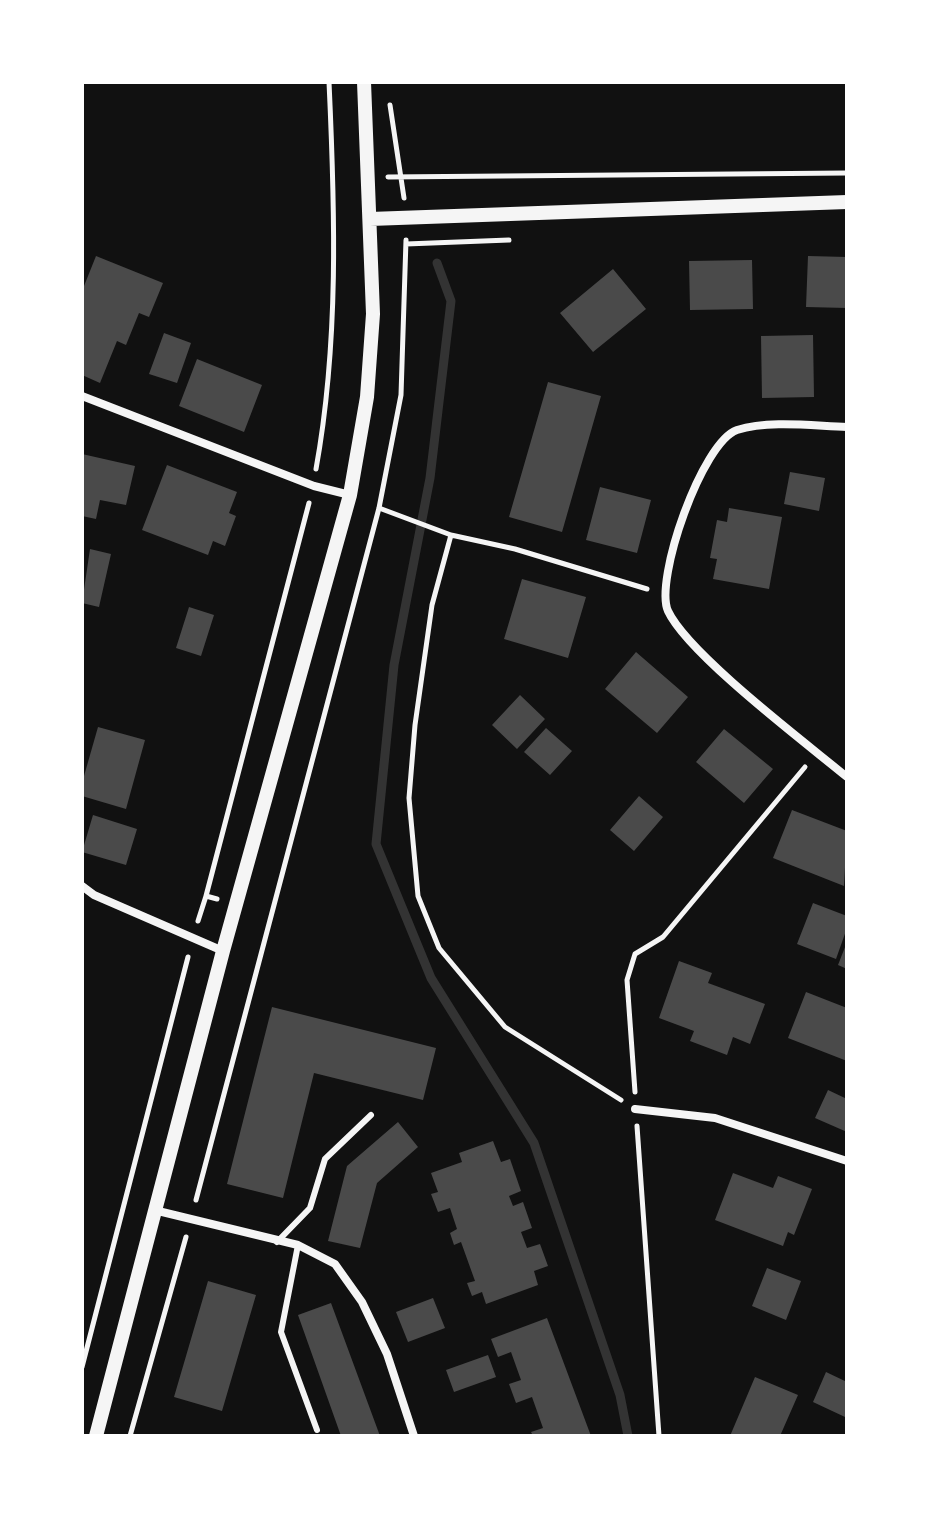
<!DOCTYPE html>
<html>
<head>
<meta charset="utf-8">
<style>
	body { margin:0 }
	#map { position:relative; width:929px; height:1518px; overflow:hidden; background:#111; font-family:Montserrat,sans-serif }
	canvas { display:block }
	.frame { position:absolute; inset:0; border:84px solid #fff; pointer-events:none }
</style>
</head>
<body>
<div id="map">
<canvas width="929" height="1518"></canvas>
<div class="frame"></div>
</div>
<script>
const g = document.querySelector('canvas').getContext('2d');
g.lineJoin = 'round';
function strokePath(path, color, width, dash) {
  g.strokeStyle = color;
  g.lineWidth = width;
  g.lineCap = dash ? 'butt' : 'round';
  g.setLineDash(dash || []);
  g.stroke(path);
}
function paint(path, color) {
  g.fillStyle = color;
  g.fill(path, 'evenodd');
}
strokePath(new Path2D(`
	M437,263L451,301L430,478L394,665L376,844L431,978L534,1143L620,1395L628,1436`), '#333', 9);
paint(new Path2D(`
	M96,256L163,283L149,317L139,313L126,345L117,341L100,383L82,375V291Z
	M808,256L847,257V308L806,307Z
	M752,260L753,309L690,310L689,261Z
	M613,269L646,309L593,352L560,313Z
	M164,333L191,343L177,383L149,374Z
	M813,335L814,397L762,398L761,336Z
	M197,359L262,385L244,432L179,406Z
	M548,382L601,396L562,532L509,517Z
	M82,454L135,466L126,505L100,500L96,519L82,516Z
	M167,465L237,492L229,513L236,516L225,546L213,541L208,555L142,530Z
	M790,472L825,478L819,511L784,504Z
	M600,487L651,500L637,553L586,540Z
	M729,508L782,517L769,589L713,579L717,559L710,558L717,520L727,522Z
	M90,549L111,554L99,607L82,603Z
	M522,579L586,597L568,658L504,639Z
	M189,607L214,615L201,656L176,648Z
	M636,652L688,697L657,733L605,689Z
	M520,695L545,719L517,749L492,725Z
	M98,727L145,740L126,809L82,796V783Z
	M546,728L572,751L550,775L524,752Z
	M724,729L773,769L744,803L696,762Z
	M639,796L663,817L634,851L610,830Z
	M792,810L847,831L844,886L773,858Z
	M93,815L137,829L126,865L82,852Z
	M813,903L847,916V928L836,959L797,944Z
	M847,942V969L838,965Z
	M679,961L712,973L708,983L765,1004L750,1044L733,1037L727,1055L690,1041L694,1031L659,1018Z
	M806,992L847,1008V1061L788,1038Z
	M272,1007L436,1048L423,1100L314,1073L283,1198L227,1184Z
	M828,1090L847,1099V1132L815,1118Z
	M398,1122L418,1147L377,1183L360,1248L328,1241L347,1166Z
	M493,1141L501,1162L510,1159L521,1191L509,1196L513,1206L523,1202L532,1228L521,1232L527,1248L540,1244L548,1266L534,1271L538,1285L486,1304L482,1292L472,1296L467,1283L475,1281L461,1242L454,1245L450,1233L457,1229L450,1208L438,1212L431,1194L438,1192L431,1173L462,1162L459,1153Z
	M733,1173L773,1188L778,1176L812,1189L794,1235L788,1232L783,1246L715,1220Z
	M767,1268L801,1281L786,1320L752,1306Z
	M208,1281L256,1295L222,1411L174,1397Z
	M433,1298L445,1328L408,1342L396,1312Z
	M331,1303L380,1436H341L298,1315Z
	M547,1318L591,1436H533L531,1432L543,1428L532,1397L516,1403L509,1384L521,1380L511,1352L498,1357L491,1339Z
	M488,1355L496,1377L454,1392L446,1370Z
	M826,1372L847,1382L845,1417L813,1402Z
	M755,1377L798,1395L780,1436H730Z`), '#4a4a4a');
strokePath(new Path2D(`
	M390,105L404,198
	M388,177L847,173
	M406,244L509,240
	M316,469C339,342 335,211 329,82
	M379,508L451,535L515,549L647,589
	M451,535L432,605L415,725L409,798L418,896L439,948L505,1027L621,1100
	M206,896L309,503
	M198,921L206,896L217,899
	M635,1092L627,980L635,954L663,937L805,767
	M637,1126L659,1436
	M196,1200L379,508L401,395L406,240
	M82,1367L188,957
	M130,1436L186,1237`), '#f5f5f5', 5);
strokePath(new Path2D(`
	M277,1242L310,1208L325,1159L371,1115
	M298,1245L281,1332L317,1430`), '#f5f5f5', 6);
strokePath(new Path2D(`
	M82,396L314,486L350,495
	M847,427C813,426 770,420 737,430C702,442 654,580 668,611C688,654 806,743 847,777
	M82,886L94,895L223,951
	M635,1109L715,1118L847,1161
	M158,1211L298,1245L335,1264L362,1302L387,1354L414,1436`), '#f5f5f5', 8);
strokePath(new Path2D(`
	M370,219L847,202
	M96,1436L223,951L350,495L367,397L373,314L364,82`), '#f5f5f5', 14);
</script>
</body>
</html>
